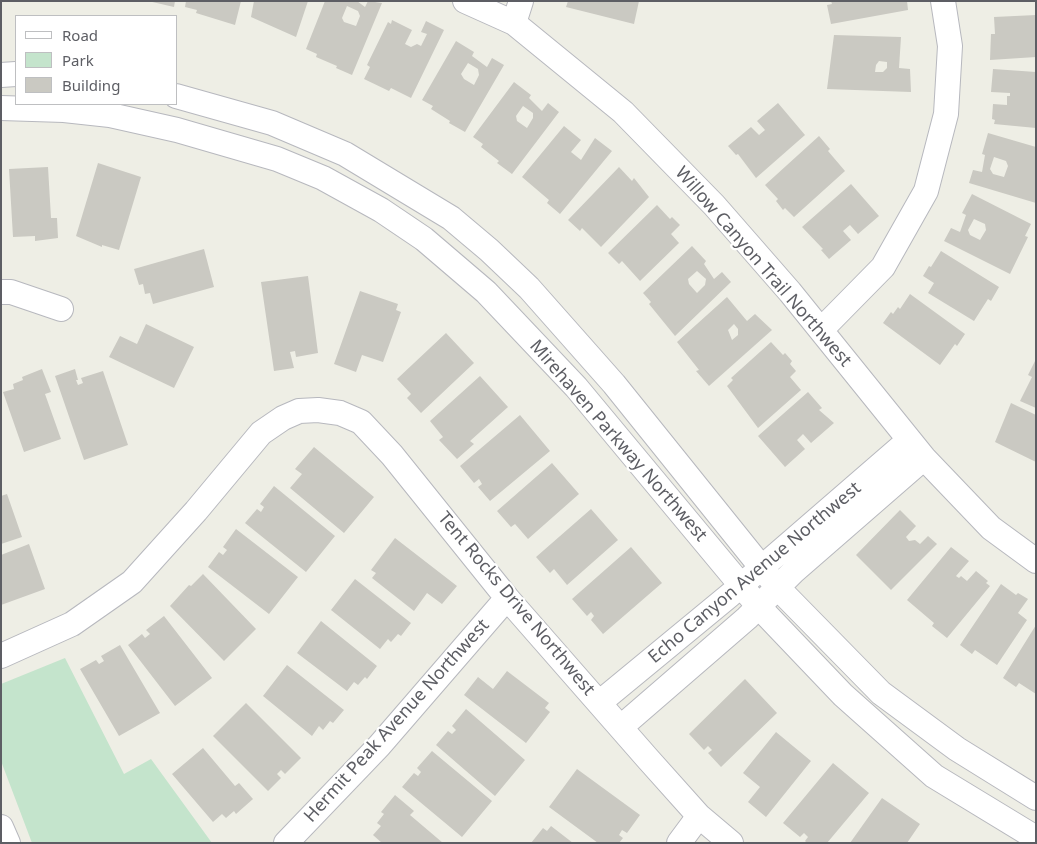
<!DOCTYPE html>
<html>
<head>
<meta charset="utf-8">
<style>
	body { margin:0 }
	#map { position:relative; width:1037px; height:844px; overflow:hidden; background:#eeeee5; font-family:"Noto Sans",sans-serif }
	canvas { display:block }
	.frame { position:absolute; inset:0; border:2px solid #5d5e64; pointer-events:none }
	.legend { position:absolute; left:15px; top:15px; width:162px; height:90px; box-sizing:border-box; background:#fff; border:1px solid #bebfc1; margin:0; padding:6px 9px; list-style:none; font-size:15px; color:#5d5e64 }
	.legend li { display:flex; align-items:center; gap:10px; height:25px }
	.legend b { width:25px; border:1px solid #bebfc1 }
</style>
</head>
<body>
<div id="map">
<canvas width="1037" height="844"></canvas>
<div class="frame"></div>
<ul class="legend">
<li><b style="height:6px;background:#fff"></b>Road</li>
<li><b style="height:14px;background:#c4e4cc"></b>Park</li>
<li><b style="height:14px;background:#cac9c2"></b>Building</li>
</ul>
</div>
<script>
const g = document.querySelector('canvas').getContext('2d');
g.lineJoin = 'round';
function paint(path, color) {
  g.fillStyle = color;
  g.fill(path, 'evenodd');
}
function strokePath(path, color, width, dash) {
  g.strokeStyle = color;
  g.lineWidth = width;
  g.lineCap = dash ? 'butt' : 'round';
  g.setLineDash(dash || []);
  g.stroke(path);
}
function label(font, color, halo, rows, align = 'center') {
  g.font = font + ' "Noto Sans",sans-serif';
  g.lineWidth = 4.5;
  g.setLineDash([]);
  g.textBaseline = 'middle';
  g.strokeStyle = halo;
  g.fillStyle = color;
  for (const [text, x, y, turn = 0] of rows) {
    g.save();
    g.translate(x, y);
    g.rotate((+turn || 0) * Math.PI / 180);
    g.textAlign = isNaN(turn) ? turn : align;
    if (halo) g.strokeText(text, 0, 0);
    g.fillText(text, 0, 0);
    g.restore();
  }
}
paint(new Path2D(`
	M65,658L124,774L151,759L212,843H32L1,761V684Z`), '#c4e4cc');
paint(new Path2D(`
	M148,1H175L174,7Z
	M186,1H241L235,25L196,13L197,10L185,7Z
	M254,1H308L296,37L251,17Z
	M325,1H357L365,7L368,1L382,3L352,75L336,68L337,66L316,57L317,54L306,49ZM347,6L358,11L360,16L356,26L344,22L342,18Z
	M568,1H639L634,24L566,7Z
	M831,1H907L908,10L831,24L827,5L832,4Z
	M1036,15V57L990,60L991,34H995L994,17Z
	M392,20L412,30L405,44L411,47L417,44L421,46L427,34L421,32L426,21L444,30L411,98L391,88L389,91L364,79L370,67L367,65L388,22L391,24Z
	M834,35L901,37L899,68L910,69L911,92L827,89ZM879,61L887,62V68L883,72H875L876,65Z
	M456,41L474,52L472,56L487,67L492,58L504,65L465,132L449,123L450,121L431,109L433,106L422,100ZM468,63L478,69L479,75L474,85L464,79L461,74Z
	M993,69L1036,72V128L994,124L995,120L992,119L993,104L1007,105V96H1010V93L991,92Z
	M514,82L531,95L529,98L542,111L548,103L559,112L512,174L497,163L499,161L481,147L483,144L473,137ZM523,106L533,113V118L527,128L517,121L516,116Z
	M778,103L805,135L756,178L738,154L736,155L728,146L751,127L759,135L765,130L757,121Z
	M564,126L581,140L571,152L581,160L595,138L612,151L560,214L547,203L549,200L522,177Z
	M988,133L1036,147V203L969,183L973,170L982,172L985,155L982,154ZM994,157L1006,161L1008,166L1004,177L993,174L990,169Z
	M819,136L830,149L828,151L845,171L794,217L785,208L783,210L776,201L778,199L765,185Z
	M98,163L141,177L119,250L102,245V247L76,236Z
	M48,167L51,218H57L58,238L35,241V236L13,237L9,169Z
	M619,167L632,181L634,178L649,197L601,247L582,228L580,231L568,220Z
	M851,184L879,216L858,234L850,225L843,231L851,240L829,259L821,250L823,249L802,227Z
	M972,194L1031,224L1025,236L1028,237L1010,274L944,241L951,228L960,232L966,215L962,213ZM974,219L985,224L986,230L980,240L970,235L968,230Z
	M657,205L670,219L672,217L680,225L671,234L679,243L640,281L622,261L619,264L608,253Z
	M692,246L706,261L704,264L714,279L722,272L731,282L675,336L649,304L651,302L643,293ZM697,271L706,279L705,285L697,293L689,284L688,279Z
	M204,249L214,287L153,304L150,293L145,294L143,284L139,285L134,269Z
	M941,251L999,287L991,301L988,299L974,321L928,293L934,283L923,276L929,266L931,267Z
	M308,276L318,353L296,357L295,351L290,352L294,368L274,371L261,282Z
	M360,291L398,304L396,310L401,312L383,362L362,355L356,372L334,364Z
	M910,294L965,334L957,346L955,344L940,365L883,323L891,312L893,314L898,307L900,309Z
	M727,297L747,321L755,314L772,330L709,386L696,371L699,370L677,342ZM734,324L738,329V335L732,340L728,330Z
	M146,324L194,347L174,388L109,357L120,336L137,344Z
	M446,333L474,363L421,413L407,398L411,394L397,379Z
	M771,342L783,355L785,353L792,361L790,364L796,371L790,377L801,390L758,428L727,386L733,380L731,378Z
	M1036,359V408L1020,401L1032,377L1028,375Z
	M42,369L51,392L45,394L61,439L24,452L3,392L14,389L13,384L23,380L22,377Z
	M75,369L78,380H76L78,385L83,383L81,378L103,371L128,445L84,460L55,376Z
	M480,376L508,407L470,441L474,444L457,459L439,440L443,437L430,421Z
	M808,392L822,408L819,410L834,423L811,443L803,434L797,440L805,449L785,467L758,436Z
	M1011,403L1036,415V462L995,442Z
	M520,415L550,451L490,501L478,487L482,484L479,479L474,483L460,466Z
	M314,447L374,497L344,533L290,488L302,474L295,469Z
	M552,463L579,494L528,539L515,524L511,527L497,511Z
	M274,486L335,536L306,572L245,523L257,509L261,512L264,507L260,504Z
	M7,494L22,537L1,544V496Z
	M591,509L618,540L567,585L554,569L550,573L536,557Z
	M900,510L916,526L906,537L909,541L915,540L920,544L928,536L937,544L891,590L856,555Z
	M236,529L298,577L269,614L208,567L219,552L223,555L227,550L223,547Z
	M395,538L457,586L442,604L427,593L414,611L372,578L376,573L371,570Z
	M29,544L45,589L1,605V555Z
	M631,547L662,583L603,634L591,620L594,616L591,612L587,616L572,599Z
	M951,547L969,561L956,576L959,578L961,576L967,581L976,571L988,581L986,583L990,586L947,638L932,626L934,623L907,600Z
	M203,574L256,629L224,661L170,606L189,585L191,586Z
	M355,579L411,623L401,636L398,634L391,642L388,639L380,649L331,610Z
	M1001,584L1016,595L1018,593L1028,599L1018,613L1027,620L997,665L975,650L972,654L960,645Z
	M164,616L212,678L175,706L128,645L142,634L145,638L150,634L146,630Z
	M321,621L377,666L367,679L365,677L358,685L354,682L347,691L297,653Z
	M1036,625V694L1019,683L1016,687L1003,678Z
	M120,645L160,713L119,736L80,669L96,660L99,664L104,661L101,656Z
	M287,665L344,710L333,723L330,721L323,730L319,726L312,736L263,696Z
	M507,671L549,703L545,708L550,712L526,743L464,695L478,677L493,689Z
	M745,679L777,713L721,767L708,753L712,750L708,746L704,750L689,734Z
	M246,703L301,758L285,774L281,770L277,774L281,778L268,791L213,736Z
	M466,709L525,760L495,796L436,745L448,731L452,734L456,730L452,726Z
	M776,732L811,761L766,817L748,802L760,787L743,773Z
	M203,748L235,786L239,783L253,799L236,814L234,811L226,818L222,814L213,822L172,774Z
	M432,751L492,801L462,837L402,787L414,773L418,776L421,772L417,768Z
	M833,763L869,793L827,843H807L805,841L808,837L804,833L800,837L783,823Z
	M577,769L640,815L627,833L622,830L619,835L623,838L619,843H598L549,807Z
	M395,795L414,811L410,815L443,843H382L373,835L381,826L377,823L384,814L381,812Z
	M882,798L920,824L907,843H850Z
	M551,826L573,843H531L543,828L547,831Z`), '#cac9c2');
const minor = new Path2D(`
	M465,1L514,23L623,112L714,205L790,292L924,458L991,528L1036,561
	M514,23L521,1
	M1,75L16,74
	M176,96L272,123L345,154L451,218L489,250L529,288L614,384L778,588L881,693L957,749L1036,798
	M1,108L64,110L110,115L177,130L277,159L323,178L381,210L424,239L486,292L576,387L759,607L843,695L934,776L1036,838
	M1,292H11L61,309
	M821,330L883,267L926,191L946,114L950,46L943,1
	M1,656L72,624L132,582L196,511L261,433L283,418L299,411L318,410L340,413L361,422L392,455L507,598L648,759L699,816L731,843
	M599,703L730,595L909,440
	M621,727L747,618L793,572L924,458
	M1,827L8,843
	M286,843L379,746L507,598
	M679,843L699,816`);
strokePath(minor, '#b7b8be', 26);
strokePath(minor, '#fff', 24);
label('18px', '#5d5e64', '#fff', [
	["Willow Canyon Trail Northwest",763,267,49],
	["Mirehaven Parkway Northwest",618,441,49],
	["Echo Canyon Avenue Northwest",755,573,-40],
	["Tent Rocks Drive Northwest",516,604,50],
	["Hermit Peak Avenue Northwest",397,721,-48]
]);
</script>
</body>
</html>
